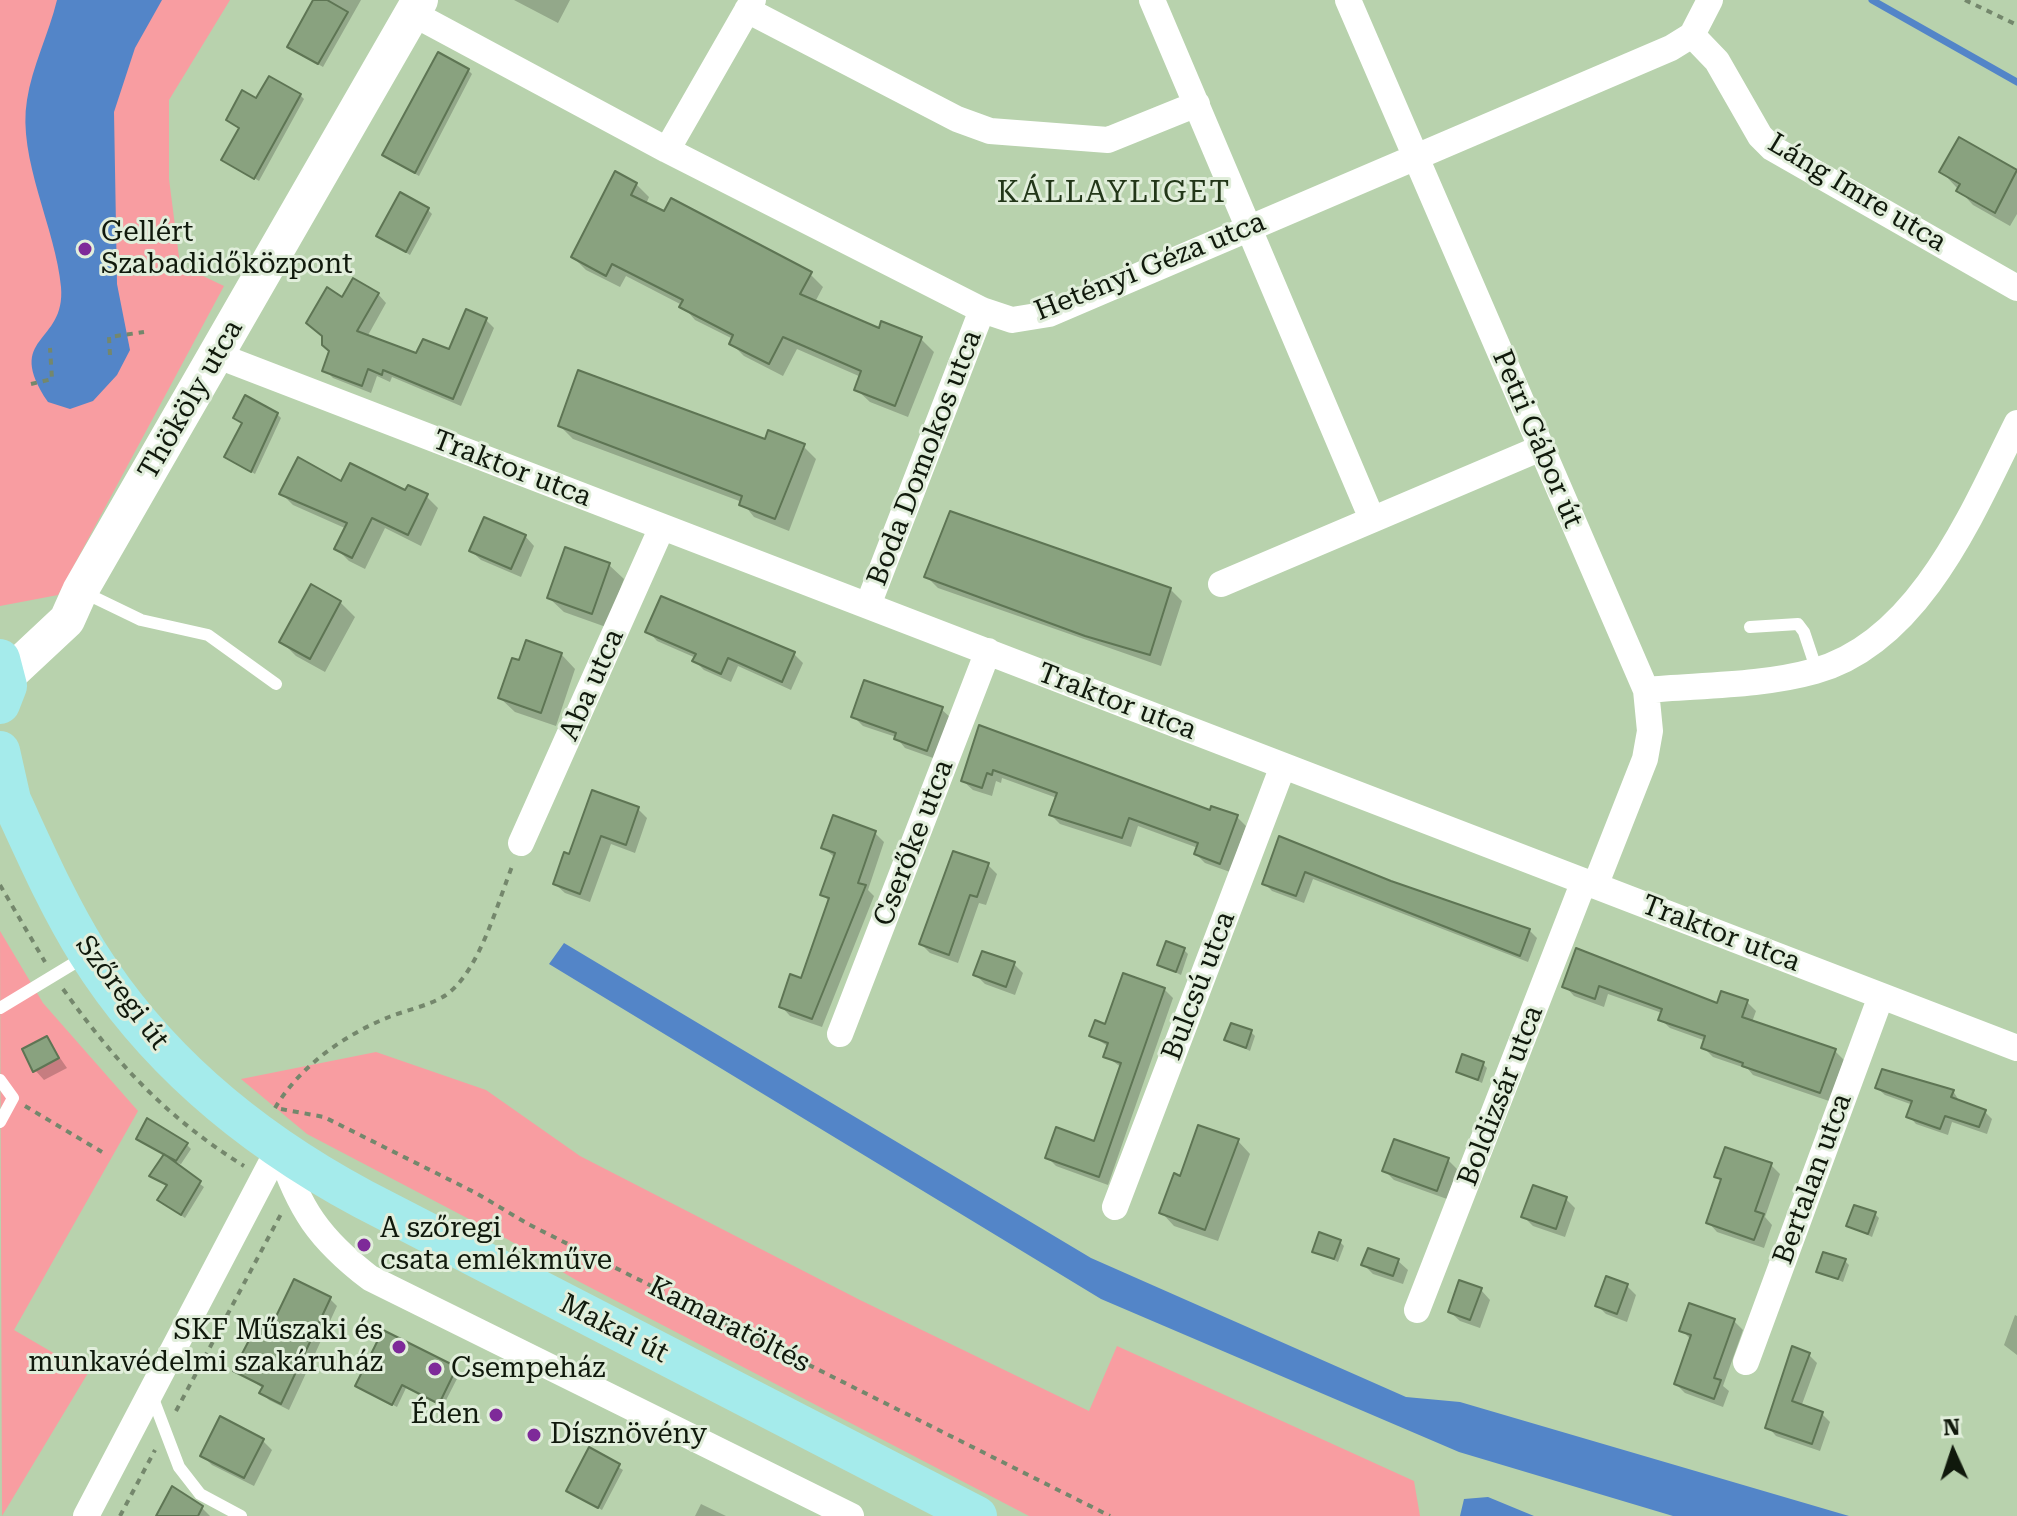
<!DOCTYPE html>
<html>
<head>
<meta charset="utf-8">
<style>
	body { margin:0 }
	#map { position:relative; width:2017px; height:1516px; overflow:hidden; background:#b8d2ad; font-family:"Roboto Serif",serif }
	canvas { display:block }
	.north { position:absolute; left:1913px; top:1412px; width:80px; height:80px; -webkit-text-stroke:6px #e1eedb; paint-order:stroke; rotate:357deg; font-size:22px; font-weight:700; line-height:32px; text-align:center; color:#10190c }
	.north::after { content:''; display:block; margin:auto; width:28px; height:36px; background:#10190c; clip-path:polygon(50% 0,100% 100%,50% 72%,0 100%) }
</style>
</head>
<body>
<div id="map">
<canvas width="2017" height="1516"></canvas>
<div class="north">N</div>
</div>
<script>
const g = document.querySelector('canvas').getContext('2d');
g.lineJoin = 'round';
function paint(path, color) {
  g.fillStyle = color;
  g.fill(path, 'evenodd');
}
function strokePath(path, color, width, dash) {
  g.strokeStyle = color;
  g.lineWidth = width;
  g.lineCap = dash ? 'butt' : 'round';
  g.setLineDash(dash || []);
  g.stroke(path);
}
function label(font, color, halo, rows, align = 'center') {
  g.font = font + ' "Roboto Serif",serif';
  g.lineWidth = 6;
  g.setLineDash([]);
  g.textBaseline = 'middle';
  g.strokeStyle = halo;
  g.fillStyle = color;
  for (const [text, x, y, turn = 0] of rows) {
    g.save();
    g.translate(x, y);
    g.rotate((+turn || 0) * Math.PI / 180);
    g.textAlign = isNaN(turn) ? turn : align;
    if (halo) g.strokeText(text, 0, 0);
    g.fillText(text, 0, 0);
    g.restore();
  }
}
paint(new Path2D(`
	M0,0H230L169,100V179L180,265L224,286L58,595L0,606Z
	M0,931L43,1003L138,1111L14,1330L88,1373L2,1516Z
	M376,1052L486,1090L580,1156L860,1300L1089,1411L1117,1346L1414,1481L1420,1516H1029L576,1280L507,1239L307,1134L241,1079Z`), '#f89da1');
paint(new Path2D(`
	M57,0H162L135,48L114,112L117,284L130,350L117,375L93,401L70,409L48,402C3,335 66,345 61,287C56,229 17,158 27,100C32,67 49,33 57,0Z
	M564,943L1091,1258L1406,1397L1460,1402L1849,1516H1673L1459,1452L1101,1299L549,964Z
	M1488,1497L1534,1516H1460L1464,1499Z`), '#5385c8');
paint(new Path2D(`
	M316,0H361L323,67L289,47Z
	M514,0H570L558,23Z
	M468,70L472,74L419,176L388,159L384,155Z
	M300,95L304,99L259,181L224,160L257,101Z
	M1960,140L2017,172V214L2010,226L1973,205L1942,172Z
	M636,184L649,197L646,204L810,274L823,287L815,302L880,330L921,339L934,352L908,417L870,402L856,389L861,377L797,349L783,376L744,356L731,343L733,339L695,320L682,305L626,276L620,287L586,270L573,257Z
	M428,210L432,214L410,255L379,236Z
	M378,294L386,303L367,337L417,356L450,352L486,320L494,328L461,406L392,377L390,382L377,376L371,393L333,378L325,370L342,300Z
	M277,414L281,418L255,474L226,457L244,425L235,418Z
	M560,426L803,446L816,459L789,531L754,517L742,502L573,439Z
	M342,483L426,496L438,508L421,546L385,528L365,569L349,561L337,549L347,529L293,505L281,493Z
	M525,536L534,546L521,577L481,560L471,551Z
	M609,565L624,579L606,627L564,612L549,598Z
	M926,576L1170,589L1182,601L1161,666L938,588Z
	M340,602L355,617L325,672L296,656L282,642Z
	M648,631L794,654L803,663L791,690L738,666L731,682L704,670L695,661L696,658L657,641Z
	M561,654L575,669L556,726L515,712L500,698Z
	M941,709L951,718L936,759L905,748L896,737L863,726L853,716Z
	M981,728L1211,812L1237,817L1246,826L1230,872L1205,863L1196,854L1198,848L1138,826L1131,847L1060,824L1051,815L1057,798L1002,778L1001,783L996,781L992,796L973,790L963,781Z
	M638,809L647,818L635,853L611,844L590,902L565,893L555,884L570,857Z
	M875,833L884,842L868,890L874,896L822,1027L790,1016L781,1006L802,980L830,902L822,894L835,858L823,847Z
	M1281,838L1390,883L1529,930L1537,938L1528,962L1313,879L1304,903L1272,891L1264,883Z
	M988,865L997,874L986,905L979,903L958,963L930,953L921,944Z
	M1184,950L1188,954L1181,975L1160,965Z
	M1577,951L1718,1005L1747,1002L1756,1011L1752,1022L1835,1051L1844,1060L1829,1101L1753,1075L1748,1069L1713,1057L1703,1047L1706,1041L1670,1028L1660,1019L1662,1013L1608,994L1604,1007L1574,996L1565,986Z
	M1014,964L1023,973L1015,995L985,984L976,975Z
	M1164,989L1173,998L1108,1185L1056,1166L1048,1158L1096,1143L1122,1068L1106,1056L1109,1047L1092,1036Z
	M1251,1032L1255,1036L1250,1051L1227,1040Z
	M47,1039L67,1068L44,1080L35,1070Z
	M1483,1064L1487,1068L1482,1083L1458,1072Z
	M1922,1080L1953,1091L1960,1102L1984,1111L1992,1119L1987,1134L1952,1122L1948,1135L1916,1124L1909,1116L1913,1105L1885,1095L1877,1088L1920,1084Z
	M138,1139L187,1145L191,1149L181,1164L167,1160L204,1187L185,1218L164,1204L169,1186L152,1176L165,1155Z
	M1238,1141L1250,1154L1218,1241L1174,1226L1162,1213L1181,1178Z
	M1448,1160L1457,1169L1447,1199L1394,1180L1385,1171Z
	M1771,1165L1780,1174L1765,1217L1772,1225L1764,1248L1717,1232L1708,1222L1722,1182L1717,1176Z
	M1566,1199L1575,1208L1565,1237L1533,1226L1523,1216Z
	M1875,1214L1879,1218L1872,1237L1848,1226Z
	M1340,1242L1344,1246L1338,1262L1315,1251Z
	M1398,1261L1408,1270L1403,1284L1373,1274L1364,1265Z
	M1845,1261L1849,1265L1843,1282L1818,1271Z
	M1627,1286L1636,1295L1627,1322L1606,1314L1597,1305Z
	M1481,1290L1490,1300L1480,1328L1460,1321L1450,1312Z
	M330,1299L337,1306L289,1410L269,1400L262,1393L264,1389L236,1370L270,1333Z
	M2015,1315L2017,1316V1355L2004,1345Z
	M1734,1321L1743,1330L1723,1386L1729,1391L1723,1407L1685,1393L1676,1384L1691,1340L1682,1330Z
	M1809,1355L1817,1363L1801,1407L1822,1414L1830,1422L1820,1451L1776,1436L1768,1427Z
	M456,1369L460,1373L443,1406L406,1388L397,1407L358,1386Z
	M263,1441L272,1450L254,1486L212,1465L202,1455Z
	M590,1450L623,1470L602,1510L569,1491Z
	M701,1504L726,1516H695Z
	M202,1508L210,1516H159Z`), '#0003');
strokePath(new Path2D(`
	M1872,0L2017,82`), '#5385c8', 7);
const building = new Path2D(`
	M313,0H327L348,12L318,64L287,47Z
	M438,52L469,69L415,173L382,155Z
	M269,76L301,94L254,179L221,160L239,128L226,120L242,90L256,98Z
	M1959,137L2017,170L1995,213L1956,191L1960,184L1939,172Z
	M615,171L637,183L631,195L664,211L671,198L812,272L800,294L879,328L881,321L922,337L895,406L854,390L861,371L783,337L769,364L729,344L733,335L679,307L683,300L612,264L606,276L571,257Z
	M400,192L429,208L406,252L376,236Z
	M353,278L379,293L357,331L416,353L423,339L449,349L466,309L487,318L453,399L383,370L382,375L368,369L362,386L322,371L329,351L322,345V336L306,323L327,287L342,297Z
	M578,370L765,439L768,430L805,444L775,519L739,505L742,496L558,426Z
	M245,395L278,413L251,472L224,457L242,423L233,418Z
	M298,457L341,481L350,463L405,490L408,485L428,494L408,535L372,518L352,558L334,549L347,523L279,494Z
	M950,511L1171,588L1150,655L1085,636L924,577Z
	M484,517L526,535L511,569L469,551Z
	M565,547L610,563L592,614L547,598Z
	M311,584L341,601L310,659L279,642Z
	M661,596L795,652L782,682L728,658L721,674L692,661L696,654L645,632Z
	M526,640L562,653L541,713L498,698L512,658L519,660Z
	M864,680L943,707L927,751L894,739L896,733L851,717Z
	M979,725L1210,810L1211,806L1238,815L1220,864L1194,854L1198,843L1129,818L1122,838L1049,815L1057,793L993,770L992,775L987,773L982,788L961,781Z
	M592,790L639,807L626,845L601,836L580,894L553,884L564,852L569,854Z
	M833,815L876,831L858,883L866,885L812,1019L779,1007L790,974L801,978L829,898L820,895L835,853L821,848Z
	M1279,836L1391,881L1530,929L1520,956L1305,872L1296,896L1262,884Z
	M953,851L989,863L977,897L970,895L949,955L919,944Z
	M1166,941L1185,948L1176,972L1157,965Z
	M1576,948L1717,1003L1721,991L1748,1000L1742,1017L1836,1049L1820,1093L1742,1066L1743,1063L1701,1048L1705,1036L1658,1020L1662,1009L1599,986L1595,999L1562,987Z
	M982,951L1015,962L1006,987L973,975Z
	M1123,973L1165,988L1099,1177L1045,1158L1056,1127L1094,1141L1121,1063L1103,1057L1108,1043L1089,1036L1095,1020L1105,1024Z
	M1231,1023L1252,1030L1246,1048L1224,1040Z
	M47,1036L59,1058L33,1072L22,1049Z
	M1462,1054L1484,1062L1478,1080L1456,1072Z
	M1882,1069L1954,1090L1951,1097L1986,1110L1979,1127L1945,1116L1940,1129L1906,1117L1912,1101L1875,1088Z
	M147,1118L188,1143L176,1161L136,1139Z
	M1198,1125L1239,1139L1205,1230L1159,1213L1174,1173L1180,1176Z
	M1394,1139L1449,1158L1437,1191L1382,1171Z
	M1725,1147L1772,1163L1755,1211L1764,1214L1754,1240L1706,1223L1721,1179L1714,1177Z
	M164,1154L201,1181L181,1215L157,1200L167,1185L149,1176Z
	M1533,1185L1567,1197L1556,1229L1521,1217Z
	M1854,1205L1876,1212L1868,1234L1846,1226Z
	M1319,1232L1341,1240L1334,1259L1312,1252Z
	M1368,1248L1399,1259L1393,1276L1361,1265Z
	M1823,1252L1846,1259L1838,1279L1816,1272Z
	M1606,1276L1628,1284L1617,1314L1595,1306Z
	M294,1279L331,1297L281,1404L259,1393L263,1386L233,1371L257,1325L269,1331Z
	M1459,1280L1482,1288L1470,1320L1448,1312Z
	M1689,1303L1735,1319L1714,1378L1721,1380L1714,1399L1674,1384L1691,1335L1679,1331Z
	M383,1330L457,1367L439,1404L402,1385L392,1405L355,1386Z
	M1792,1346L1810,1353L1792,1401L1823,1412L1812,1444L1765,1428Z
	M220,1416L264,1439L244,1478L200,1456Z
	M589,1447L620,1464L598,1508L566,1491Z
	M172,1486L203,1506L198,1516H156Z`);
paint(building, '#89a27f');
strokePath(building, '#5e7554', 2);
strokePath(new Path2D(`
	M1965,0L2017,25
	M110,355L109,337L144,332
	M31,384L52,379L50,348
	M0,885L45,962
	M63,989C116,1063 167,1118 244,1166
	M25,1106L102,1152
	M275,1108C300,1066 344,1035 389,1017C407,1010 431,1005 446,995C480,971 498,901 513,864
	M281,1109L324,1117L476,1193L528,1224L1110,1516
	M176,1411L281,1214
	M120,1516L155,1450`), '#74876c', 4, [6, 6]);
strokePath(new Path2D(`
	M83,592L141,620L208,635L276,684
	M1750,627L1798,624L1804,632L1817,671
	M0,1008L86,956
	M0,1080L13,1098L0,1122
	M152,1396L179,1467L200,1494L241,1516`), '#fff', 12);
strokePath(new Path2D(`
	M1152,0L1372,519
	M1348,0L1646,690L1650,731L1645,759L1595,886
	M747,10L957,119L990,131L1108,140L1197,104
	M412,13L667,150L982,310L1012,320L1049,314L1671,48L1692,35L1710,0
	M1692,35L1717,61L1760,136L1772,148L2017,288
	M667,150L753,0
	M216,355L2017,1048
	M1221,584L1541,448
	M868,605L982,310
	M1646,690C1700,685 1762,686 1815,671C1920,642 1973,511 2017,423
	M521,843L662,527
	M840,1034L988,651
	M279,1148C299,1209 319,1239 370,1278L851,1516
	M1115,1207L1283,766
	M1417,1310L1584,881
	M1746,1362L1881,996
	M86,1516L279,1148`), '#fff', 26);
strokePath(new Path2D(`
	M7,676L67,620L80,591L420,0`), '#fff', 36);
strokePath(new Path2D(`
	M0,659L7,686L0,704
	M0,751L11,800
	M0,786L11,800C35,852 58,905 88,953C155,1060 253,1140 363,1199L977,1516`), '#a5ebeb', 40);
for (const [x, y, r, color] of [
	[85,249,8,"#7e2a99"],
	[364,1245,8,"#7e2a99"],
	[399,1347,8,"#7e2a99"],
	[435,1369,8,"#7e2a99"],
	[496,1415,8,"#7e2a99"],
	[534,1435,8,"#7e2a99"]
]) {
  const dot = new Path2D();
  dot.arc(x, y, r, 0, 2 * Math.PI);
  g.fillStyle = color;
  g.fill(dot);
  strokePath(dot, '#e1eedb', 3);
}
label('28px', '#10190c', '#e1eedb', [
	["Láng Imre utca",1857,193,31],
	["Hetényi Géza utca",1150,267,-22],
	["Thököly utca",191,400,-60],
	["Petri Gábor út",1537,439,67],
	["Boda Domokos utca",925,458,-69],
	["Traktor utca",512,469,21],
	["Aba utca",592,685,-66],
	["Traktor utca",1117,702,21],
	["Cserőke utca",914,843,-69],
	["Traktor utca",1721,934,21],
	["Bulcsú utca",1199,986,-69],
	["Szőregi út",122,993,53],
	["Boldizsár utca",1501,1096,-69],
	["Bertalan utca",1813,1179,-70],
	["Kamaratöltés",729,1325,27],
	["Makai út",614,1329,27]
]);
label('28px', '#10190c', '#e1eedb', [
	["Gellért",101,233],
	["Szabadidőközpont",101,265],
	["A szőregi",380,1229],
	["csata emlékműve",380,1261],
	["SKF Műszaki és",383,1331,"right"],
	["munkavédelmi szakáruház",383,1363,"right"],
	["Csempeház",451,1369],
	["Éden",480,1415,"right"],
	["Dísznövény",550,1435]
], 'left');
g.letterSpacing = '2px';
label('30px', '#233719', '#e1eedb', [
	["KÁLLAYLIGET",1114,193]
]);
g.letterSpacing = '0px';
</script>
</body>
</html>
